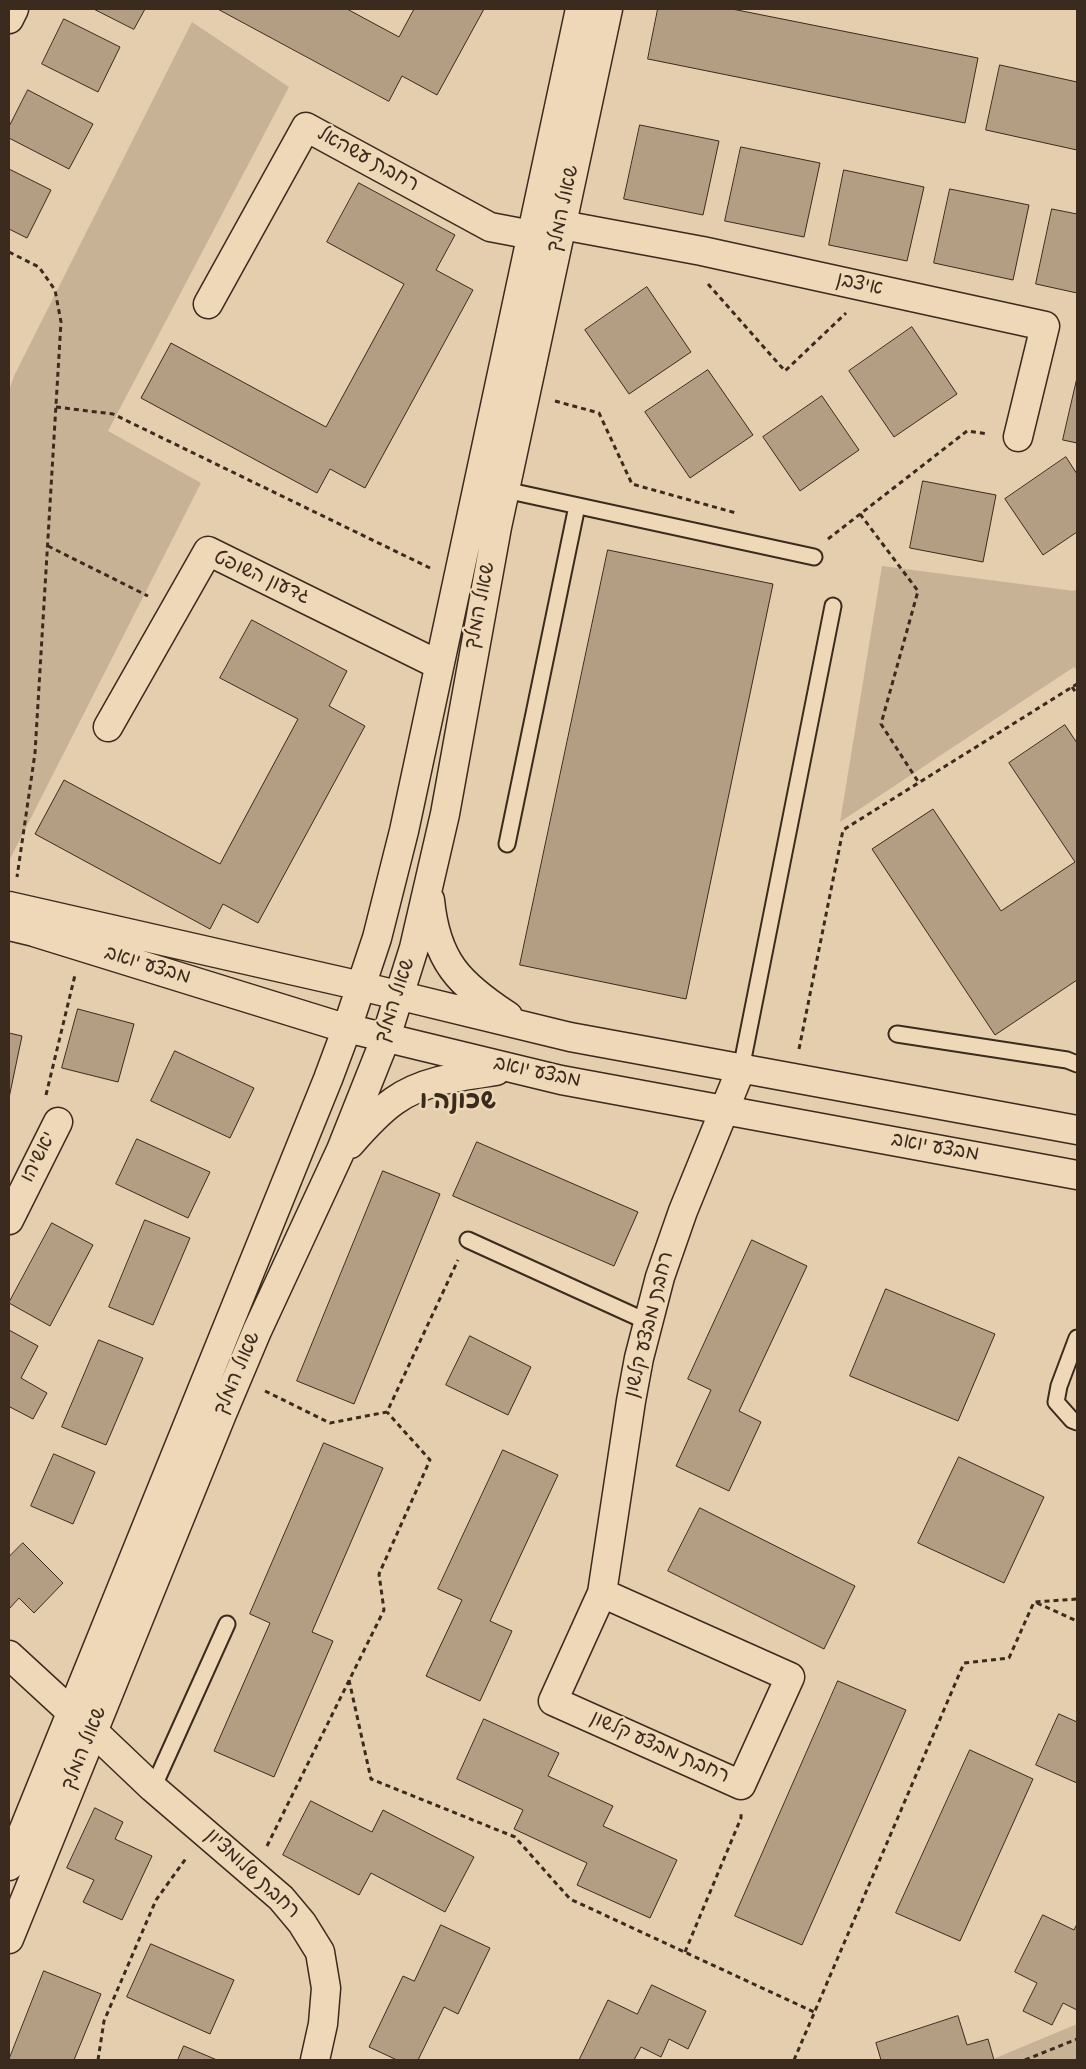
<!DOCTYPE html>
<html>
<head>
<meta charset="utf-8">
<style>
	body { margin:0 }
	#map { position:relative; width:1086px; height:2069px; overflow:hidden; background:#e4ceae; font-family:"Indie Flower",sans-serif }
	canvas { display:block }
	.frame { position:absolute; inset:0; border:10px solid #3b2a1e; pointer-events:none }
</style>
</head>
<body>
<div id="map">
<canvas width="1086" height="2069"></canvas>
<div class="frame"></div>
</div>
<script>
const g = document.querySelector('canvas').getContext('2d');
g.lineJoin = 'round';
function paint(path, color) {
  g.fillStyle = color;
  g.fill(path, 'evenodd');
}
function strokePath(path, color, width, dash) {
  g.strokeStyle = color;
  g.lineWidth = width;
  g.lineCap = dash ? 'butt' : 'round';
  g.setLineDash(dash || []);
  g.stroke(path);
}
function label(font, color, halo, rows, align = 'center') {
  g.font = font + ' "Indie Flower","Playpen Sans Hebrew",sans-serif';
  g.lineWidth = 4.5;
  g.setLineDash([]);
  g.textBaseline = 'middle';
  g.strokeStyle = halo;
  g.fillStyle = color;
  for (const [text, x, y, turn = 0] of rows) {
    g.save();
    g.translate(x, y);
    g.rotate((+turn || 0) * Math.PI / 180);
    g.textAlign = isNaN(turn) ? turn : align;
    if (halo) g.strokeText(text, 0, 0);
    g.fillText(text, 0, 0);
    g.restore();
  }
}
paint(new Path2D(`
	M192,22L289,87L108,431L201,483L9,861V391L14,376Z
	M882,566L1074,591L1077,588V671L1074,667L840,822Z
	M1077,2024V2060H991Z`), '#c8b296');
const building = new Path2D(`
	M94,9H145L134,29Z
	M218,9H347L399,37L414,9H484L437,95L402,76L389,101Z
	M658,9H732L978,58L965,123L648,59Z
	M64,19L120,47L98,92L42,64Z
	M1000,65L1077,82V150L986,130Z
	M28,90L93,124L69,169L9,138V127Z
	M640,125L719,141L703,215L624,199Z
	M741,147L820,163L804,237L725,221Z
	M9,169L51,190L27,238L9,229Z
	M844,170L924,187L907,261L829,245Z
	M359,183L455,235L436,270L473,290L365,488L330,469L317,493L141,398L171,343L326,427L404,284L327,242Z
	M950,189L1029,205L1013,280L934,263Z
	M1052,209L1077,214V293L1036,284Z
	M647,287L691,352L629,394L585,330Z
	M912,327L957,394L894,437L849,371Z
	M708,370L753,435L690,478L645,412Z
	M1077,378V443L1063,440Z
	M822,396L859,450L800,491L763,437Z
	M1066,457L1077,474V532L1043,555L1005,499Z
	M923,481L996,495L983,562L910,548Z
	M608,550L773,584L686,999L520,965Z
	M252,620L347,671L329,706L365,726L258,923L223,904L210,929L35,834L64,780L220,864L298,719L220,678Z
	M1065,725L1077,743V980L995,1035L872,849L933,809L1001,911L1075,862L1009,763Z
	M78,1009L134,1024L118,1082L62,1068Z
	M9,1033L22,1036L9,1098Z
	M175,1051L254,1088L230,1138L151,1101Z
	M137,1139L210,1172L188,1218L116,1184Z
	M477,1142L638,1212L614,1266L453,1196Z
	M383,1171L440,1194L354,1404L297,1381Z
	M145,1220L190,1238L153,1325L109,1307Z
	M52,1223L93,1245L50,1326L9,1303Z
	M752,1240L807,1266L739,1411L761,1422L729,1491L676,1466L711,1390L688,1379Z
	M886,1289L995,1334L958,1421L850,1376Z
	M9,1330L38,1346L21,1378L47,1393L33,1419L10,1407L9,1409Z
	M470,1336L531,1367L508,1415L446,1385Z
	M99,1340L143,1358L106,1445L62,1427Z
	M324,1443L383,1468L312,1632L333,1641L274,1777L214,1751L270,1623L250,1614Z
	M503,1450L558,1475L490,1621L512,1631L480,1701L426,1676L462,1600L438,1589Z
	M54,1454L95,1472L73,1524L31,1506Z
	M959,1457L1044,1497L1004,1583L918,1543Z
	M700,1508L855,1586L824,1649L668,1571Z
	M23,1543L63,1583L34,1613L19,1598L9,1609V1557Z
	M838,1681L906,1710L802,1945L735,1916Z
	M1059,1714L1077,1722V1783L1036,1765Z
	M484,1719L559,1753L548,1776L613,1806L603,1826L677,1860L650,1918L577,1885L587,1863L514,1829L523,1810L457,1779Z
	M970,1750L1033,1779L960,1941L896,1913Z
	M311,1801L372,1832L383,1810L474,1857L445,1912L371,1873L359,1895L283,1855Z
	M95,1808L123,1822L115,1839L152,1856L122,1920L83,1902L94,1880L67,1868Z
	M1043,1915L1074,1930L1077,1924V2010L1063,2003L1052,2025L1023,2011L1037,1983L1015,1972Z
	M441,1925L490,1948L458,2014L444,2007L418,2060H397L369,2047L403,1976L414,1981Z
	M151,1944L234,1980L210,2034L127,1997Z
	M44,1971L101,1994L74,2060H9Z
	M652,1985L706,2011L688,2049L669,2039L661,2057L641,2047L634,2060H579L608,2000L637,2014Z
	M958,2016L967,2045L988,2039L994,2060H881L876,2043Z
	M184,2046L217,2060H178Z`);
paint(building, '#b39d83');
strokePath(building, '#3b2a1e', 1);
const service = new Path2D(`
	M505,490L814,557
	M507,844L577,506
	M897,1034L1067,1060L1077,1064
	M741,1069L833,606
	M468,1240L648,1322
	M1077,1338L1059,1386L1056,1402L1072,1420L1077,1422
	M153,1788L227,1624`);
const minor = new Path2D(`
	M9,19L14,9
	M562,225L702,251L1045,326L1018,437
	M208,304L306,127L490,227L532,235
	M108,727L208,551L439,665
	M9,1220L58,1122
	M602,1593L790,1677L741,1785L553,1701L602,1593L631,1401L639,1358L660,1277L683,1211L741,1069
	M9,1655L71,1712
	M93,1731L153,1788L281,1898L302,1923L320,1952L326,1988L323,2024L315,2060`);
const tertiary = new Path2D(`
	M430,900C436,961 459,984 508,1016
	M9,906L348,983L570,1037L1077,1130
	M9,926L34,932L338,1026L561,1080L1077,1175
	M350,1144C363,1129 377,1113 394,1101C423,1080 462,1076 496,1071
	M9,1866L328,1079L347,1028L377,938L404,831L580,9
	M9,1939L222,1414L257,1331L341,1150L386,1037L414,948L445,814L497,527L608,9`);
strokePath(service, '#3b2a1e', 19);
strokePath(minor, '#3b2a1e', 31);
strokePath(tertiary, '#3b2a1e', 31);
strokePath(new Path2D(`
	M9,252L39,267L55,290L61,322L35,753L17,877
	M708,284L785,371L846,313
	M555,401L599,413L632,484L736,513
	M56,407L113,414L430,568
	M860,514L918,591L881,724L919,783
	M828,539L967,431L988,434
	M48,546L148,596
	M1072,687L1077,694
	M799,1049L843,830L1077,684
	M46,1095L75,975
	M265,1391L330,1423L387,1412L458,1260
	M1037,1603L1077,1621
	M349,1680L371,1779L515,1837L570,1899L814,2012
	M267,1846L384,1610L379,1574L430,1460L387,1412
	M685,1952L741,1818V1813
	M98,2060L104,2021L156,1900L187,1857
	M794,2060L964,1663L1009,1658L1034,1602L1077,1599
	M1025,2060L1077,2039`), '#3b2a1e', 3, [5, 4]);
strokePath(service, '#efd8b7', 15);
strokePath(minor, '#efd8b7', 28);
strokePath(tertiary, '#efd8b7', 28);
label('20px', '#3b2a1e', '#efd8b7', [
	["רחבת עשהאל",367,161,29],
	["שאול המלך",565,209,-78],
	["איצבן",859,286,12],
	["גדעון השופט",261,579,24],
	["שאול המלך",482,606,-79],
	["מבצע יואב",147,967,17],
	["שאול המלך",397,1001,-72],
	["מבצע יואב",537,1074,12],
	["מבצע יואב",935,1149,10],
	["יאשיהו",40,1158,-63],
	["רחבת מבצע קלשון",651,1325,-76],
	["שאול המלך",239,1374,-67],
	["שאול המלך",86,1749,-68],
	["רחבת מבצע קלשון",659,1749,24],
	["רחבת שלומציון",251,1875,43]
]);
label('bold 25px', '#3b2a1e', '#efd8b7', [
	["שכונה ו",458,1104]
]);
</script>
</body>
</html>
